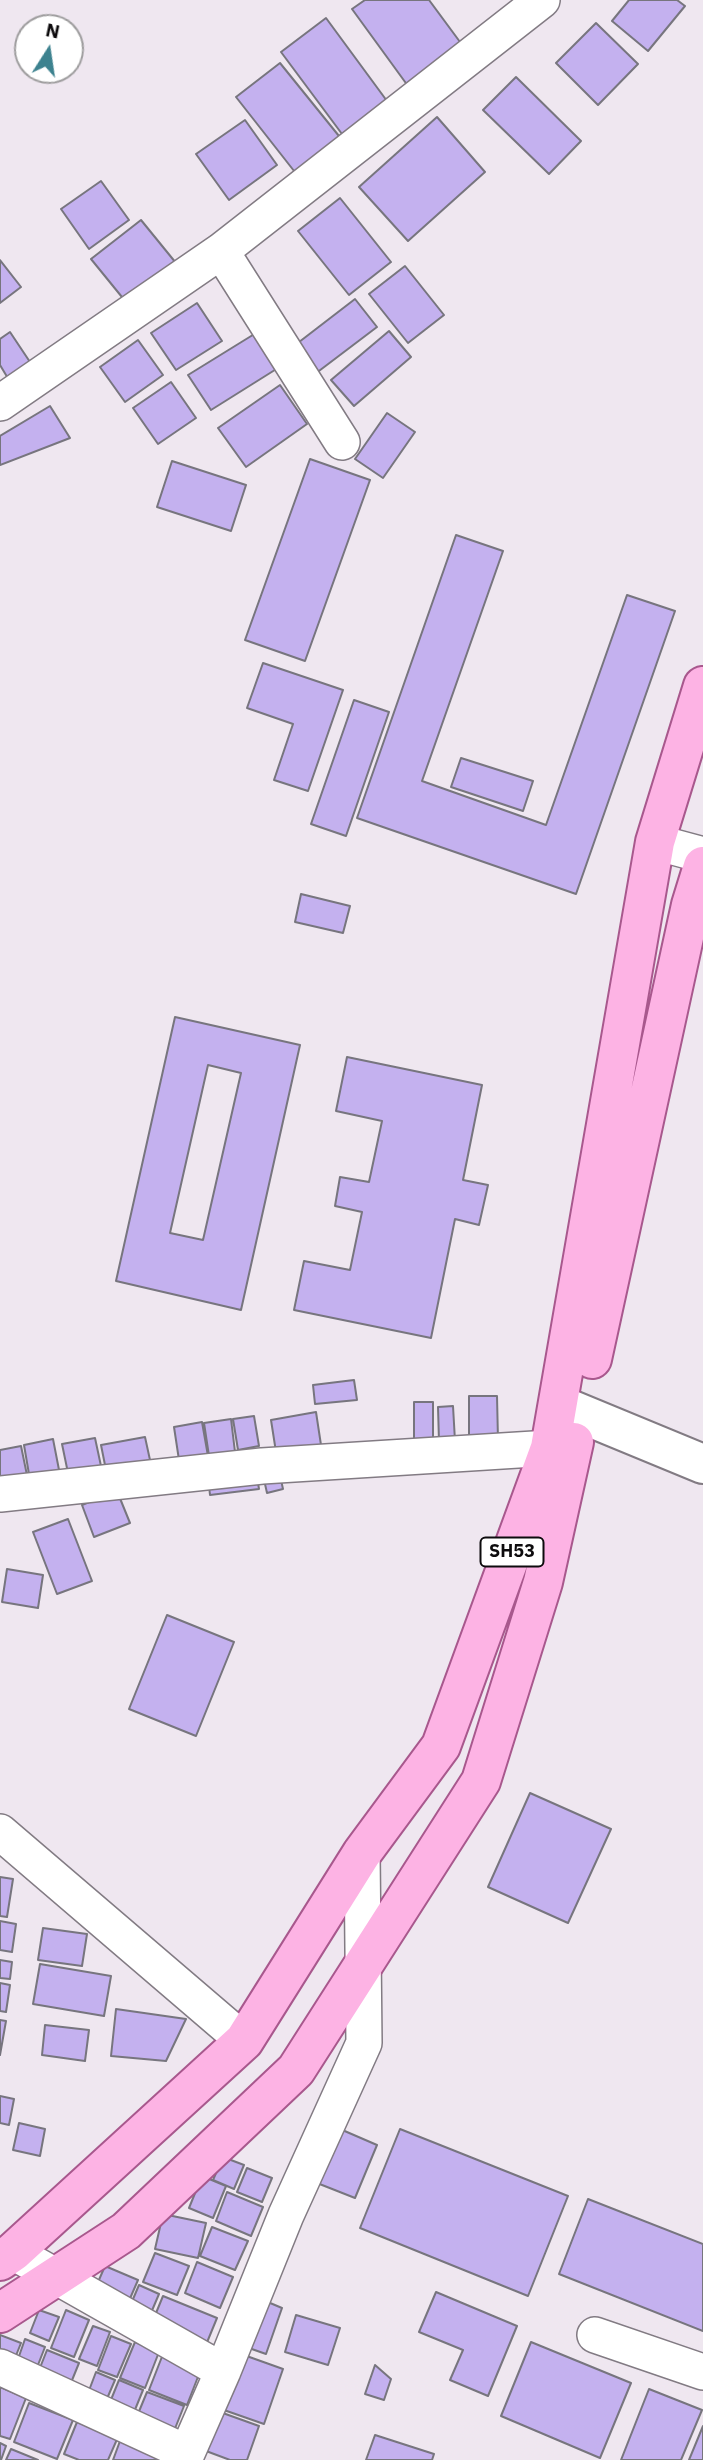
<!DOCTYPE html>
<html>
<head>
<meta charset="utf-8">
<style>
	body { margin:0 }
	#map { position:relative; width:703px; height:2460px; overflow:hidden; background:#efe7f0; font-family:"IBM Plex Sans",sans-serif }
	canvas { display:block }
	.north { position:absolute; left:14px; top:14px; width:70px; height:70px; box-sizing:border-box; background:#fff; border:2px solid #9e9d9e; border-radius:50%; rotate:12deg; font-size:19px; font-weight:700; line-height:28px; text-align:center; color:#0d0b0d }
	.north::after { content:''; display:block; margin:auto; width:24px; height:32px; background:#3d828f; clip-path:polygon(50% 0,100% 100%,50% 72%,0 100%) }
</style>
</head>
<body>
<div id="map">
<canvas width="703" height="2460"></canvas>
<div class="north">N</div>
</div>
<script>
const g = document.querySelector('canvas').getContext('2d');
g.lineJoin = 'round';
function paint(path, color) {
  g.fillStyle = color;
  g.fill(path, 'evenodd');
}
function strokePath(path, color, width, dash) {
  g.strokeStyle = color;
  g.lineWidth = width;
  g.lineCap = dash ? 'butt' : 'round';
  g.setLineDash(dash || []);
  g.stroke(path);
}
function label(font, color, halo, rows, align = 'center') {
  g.font = font + ' "IBM Plex Sans",sans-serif';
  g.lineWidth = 6;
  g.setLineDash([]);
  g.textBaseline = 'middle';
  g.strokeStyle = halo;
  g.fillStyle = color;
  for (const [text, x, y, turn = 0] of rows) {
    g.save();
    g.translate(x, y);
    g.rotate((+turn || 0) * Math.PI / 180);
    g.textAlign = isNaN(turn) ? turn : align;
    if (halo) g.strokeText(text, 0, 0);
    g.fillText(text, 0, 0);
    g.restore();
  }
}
const building = new Path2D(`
	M365,0H429L463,46L408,86L352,9Z
	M629,0H677L685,6L648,51L612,21Z
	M326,18L387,101L342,134L281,52Z
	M596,23L638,64L598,105L556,63Z
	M280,63L343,141L298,176L236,97Z
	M516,77L581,141L549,174L483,110Z
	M437,117L485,172L408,241L359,187Z
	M245,120L277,165L229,200L196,154Z
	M101,181L129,220L89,249L61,209Z
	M340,198L391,262L349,295L298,231Z
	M141,220L176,263L126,302L91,259Z
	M0,260L21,287L0,303Z
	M405,266L444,315L408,343L369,294Z
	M355,299L377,327L311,377L290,349Z
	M197,303L222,341L176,370L151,333Z
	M389,331L411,357L354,406L331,380Z
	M10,332L32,365L9,380L0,365V339Z
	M256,333L278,368L211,410L188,375Z
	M138,340L163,375L125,402L100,367Z
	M171,382L196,418L158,444L133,408Z
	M280,385L307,424L246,467L218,428Z
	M50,406L70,438L0,465V436Z
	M387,413L415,432L383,478L355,459Z
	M310,459L370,480L305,661L245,640Z
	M172,461L246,485L231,531L157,507Z
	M456,535L503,551L422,781L546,825L627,595L675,611L576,894L357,818Z
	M263,663L343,690L308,791L274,780L293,724L247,708Z
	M354,700L389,712L346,836L311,824Z
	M461,758L533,781L523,811L451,787Z
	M301,894L350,906L343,933L295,922Z
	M175,1017L300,1045L241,1310L116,1281ZM208,1065L241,1073L203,1240L170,1233Z
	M347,1057L482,1085L463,1180L488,1185L479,1225L455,1219L431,1338L294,1310L304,1261L350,1270L362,1212L335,1206L340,1177L369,1182L382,1121L336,1111Z
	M354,1380L357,1400L315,1404L313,1385Z
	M469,1396H497L498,1440H469Z
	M414,1402H433V1439H414Z
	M453,1406L455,1441L439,1442L438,1407Z
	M316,1412L321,1445L276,1452L271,1420Z
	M254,1416L259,1446L238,1450L233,1419Z
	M231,1419L235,1452L209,1456L204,1423Z
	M202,1422L208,1456L179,1460L174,1427Z
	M145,1437L150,1460L106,1470L101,1445Z
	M95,1438L101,1466L68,1473L62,1444Z
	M53,1439L60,1475L30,1480L24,1445Z
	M21,1446L28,1480L0,1485V1450Z
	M256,1471L259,1489L210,1495L208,1477Z
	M279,1471L283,1489L267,1493L263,1475Z
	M117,1491L130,1523L94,1537L82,1505Z
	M68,1519L92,1581L57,1594L33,1532Z
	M7,1569L43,1575L38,1608L2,1602Z
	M167,1615L234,1642L196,1736L129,1709Z
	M530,1793L611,1829L568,1923L488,1887Z
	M0,1877L13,1879L7,1917L0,1916Z
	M0,1921L16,1924L12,1952L0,1950Z
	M43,1928L87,1934L82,1966L38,1960Z
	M0,1960L12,1962L10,1979L0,1978Z
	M40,1964L111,1976L104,2016L33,2004Z
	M0,1983L10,1985L6,2012L0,2011Z
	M116,2009L186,2019L166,2061L111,2056Z
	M0,2020L6,2021L0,2055Z
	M45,2025L89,2030L85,2061L42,2055Z
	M0,2096L14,2099L9,2125L0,2123Z
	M19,2123L45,2129L40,2156L13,2150Z
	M340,2129L377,2145L355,2198L317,2183Z
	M400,2129L568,2196L528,2296L360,2228Z
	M223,2157L244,2165L234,2189L213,2180Z
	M247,2168L272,2178L262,2202L237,2192Z
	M202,2176L226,2186L213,2218L189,2208Z
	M227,2192L263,2207L251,2236L216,2221Z
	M588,2199L703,2244V2331L559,2274Z
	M163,2214L206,2223L198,2258L155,2249Z
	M212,2227L248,2241L235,2270L200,2256Z
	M155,2253L189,2266L177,2295L143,2282Z
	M197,2262L233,2277L220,2308L185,2293Z
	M105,2266L138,2280L122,2317L89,2303Z
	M139,2285L159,2294L145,2327L125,2318Z
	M436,2292L517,2326L488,2396L450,2380L463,2350L419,2332Z
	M163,2296L217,2318L201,2357L147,2335Z
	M263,2300L282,2308L266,2354L246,2347Z
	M39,2310L59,2317L49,2341L30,2333Z
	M66,2310L89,2320L74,2357L51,2348Z
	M296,2315L340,2328L328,2365L285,2352Z
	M93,2326L110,2332L97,2366L79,2359Z
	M0,2335L21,2343L11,2368L0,2363Z
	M111,2336L131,2344L117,2377L98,2370Z
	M25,2339L45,2347L36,2370L17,2362Z
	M135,2342L159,2352L145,2388L120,2378Z
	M531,2342L631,2383L600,2458L501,2416Z
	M165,2349L203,2364L187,2405L149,2390Z
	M47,2350L79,2363L66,2395L34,2383Z
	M241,2354L283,2369L264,2424L221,2409Z
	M375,2365L391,2379L384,2400L365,2394Z
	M96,2372L115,2380L103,2408L85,2401Z
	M119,2380L143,2390L130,2422L106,2412Z
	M0,2387L26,2398L10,2439L0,2436Z
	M649,2389L702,2410L681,2460H621Z
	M147,2392L184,2406L170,2441L133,2426Z
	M29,2403L73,2420L57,2459L14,2442Z
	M220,2412L259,2426L247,2460H230L206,2451Z
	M77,2422L118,2437L108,2460H79L64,2454Z
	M703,2426V2460H689Z
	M375,2435L434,2454L432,2460H366Z
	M120,2441L168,2460H113Z
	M0,2443L6,2446L1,2460H0Z
	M11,2449L38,2460H6Z`);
paint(building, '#c4b1ef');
strokePath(building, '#77757e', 2);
const street = new Path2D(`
	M221,251L342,442
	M0,403L221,251L542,0
	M655,842L703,855
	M0,1494L262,1466L550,1448
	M0,1832L244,2041
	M13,2252L223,2371
	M595,2335L703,2372
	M0,2367L187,2453
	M184,2460L223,2371L286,2215L364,2043L362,1853`);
const secondary = new Path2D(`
	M560,1405L703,1464`);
const primary = new Path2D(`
	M592,1359L691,905L703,866
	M0,2261L13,2252L244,2041L362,1853L441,1746L550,1448L655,842L703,686
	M0,2313L126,2231L296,2070L481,1781L543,1582L574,1442`);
strokePath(street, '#827b83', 38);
strokePath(secondary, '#827b83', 42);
strokePath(primary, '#a8588d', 42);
strokePath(street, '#fff', 35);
strokePath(secondary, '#fff', 38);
strokePath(primary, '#fdb3e4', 38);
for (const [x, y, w] of [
	[512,1552,63]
]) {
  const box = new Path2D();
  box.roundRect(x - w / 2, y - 14.5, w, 29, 5);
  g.fillStyle = '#fff';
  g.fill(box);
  strokePath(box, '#0d0b0d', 2);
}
label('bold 18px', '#0d0b0d', null, [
	["SH53",512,1552]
]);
</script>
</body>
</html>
